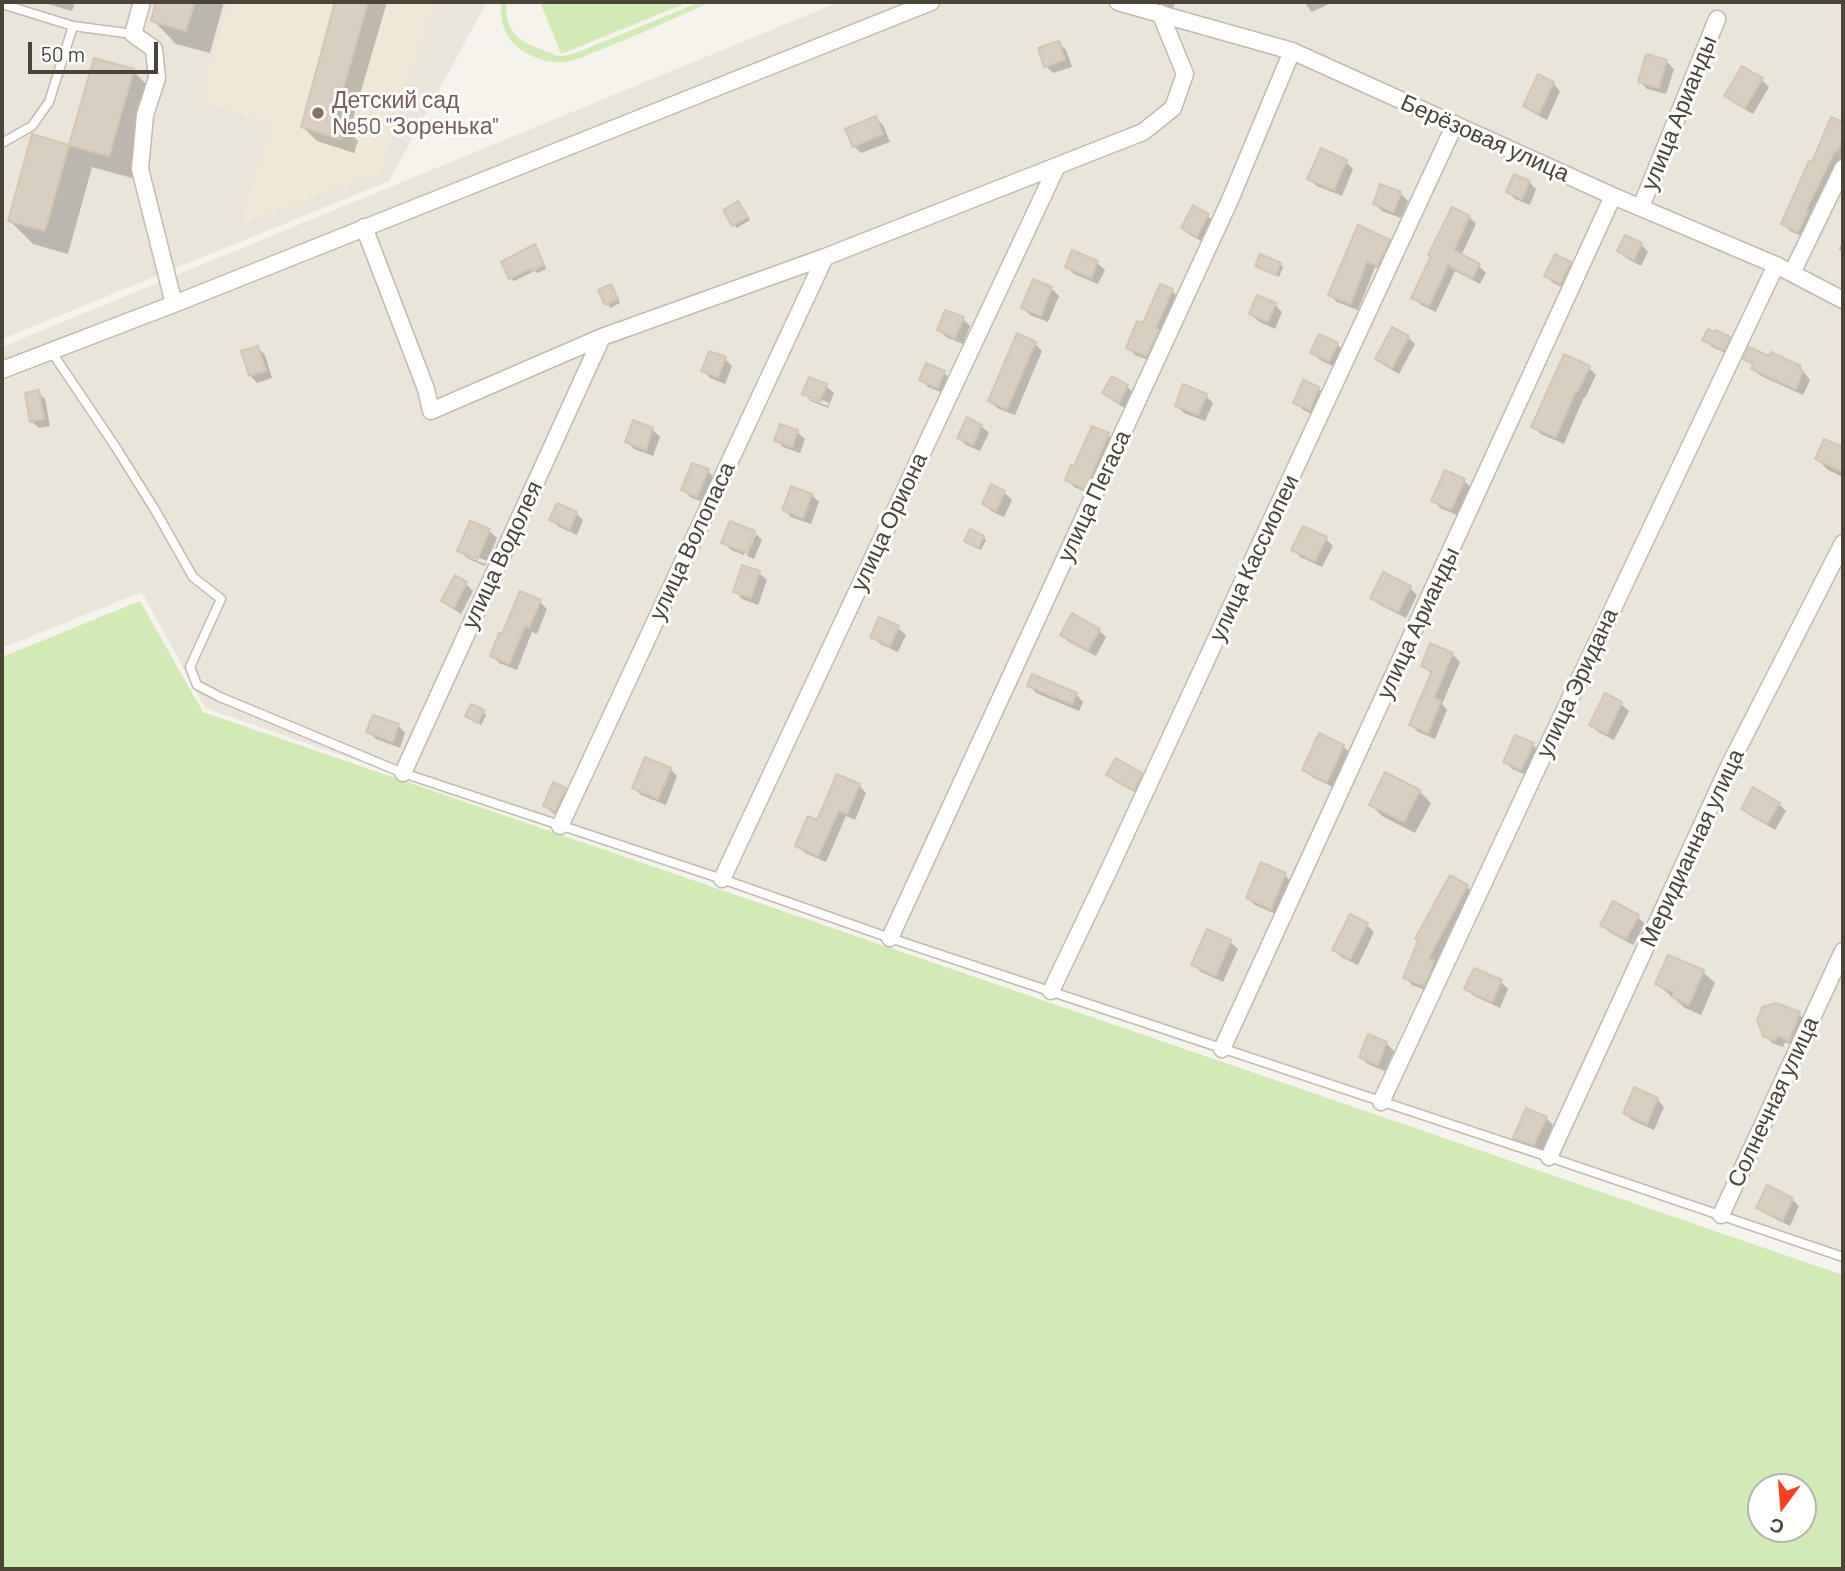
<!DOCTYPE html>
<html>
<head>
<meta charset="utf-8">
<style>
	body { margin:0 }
	#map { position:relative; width:1845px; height:1571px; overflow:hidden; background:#f6f3ec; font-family:Barlow,sans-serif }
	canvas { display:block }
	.frame { position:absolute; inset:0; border:4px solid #4b4439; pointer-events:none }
	.north { position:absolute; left:1747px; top:1473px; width:70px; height:70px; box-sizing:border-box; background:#fff; border:2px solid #b7b4b0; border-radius:50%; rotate:196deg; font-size:19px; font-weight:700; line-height:28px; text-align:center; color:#4b4439 }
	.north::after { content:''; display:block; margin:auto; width:24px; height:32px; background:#fc3f1d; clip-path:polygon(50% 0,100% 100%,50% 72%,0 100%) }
	.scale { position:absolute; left:28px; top:42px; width:130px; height:32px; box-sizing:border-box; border:4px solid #4b4439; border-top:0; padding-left:9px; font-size:21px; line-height:24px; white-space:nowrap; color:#4b4439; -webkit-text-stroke:5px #fff; paint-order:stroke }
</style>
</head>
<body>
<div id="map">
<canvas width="1845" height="1571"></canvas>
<div class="frame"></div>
<div class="north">С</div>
<div class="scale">50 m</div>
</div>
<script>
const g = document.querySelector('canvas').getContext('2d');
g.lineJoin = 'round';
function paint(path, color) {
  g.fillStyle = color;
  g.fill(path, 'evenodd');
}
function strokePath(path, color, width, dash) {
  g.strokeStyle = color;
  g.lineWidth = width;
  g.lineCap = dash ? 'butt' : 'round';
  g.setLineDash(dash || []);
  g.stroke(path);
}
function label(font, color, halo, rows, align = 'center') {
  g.font = font + ' Barlow,sans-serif';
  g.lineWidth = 6;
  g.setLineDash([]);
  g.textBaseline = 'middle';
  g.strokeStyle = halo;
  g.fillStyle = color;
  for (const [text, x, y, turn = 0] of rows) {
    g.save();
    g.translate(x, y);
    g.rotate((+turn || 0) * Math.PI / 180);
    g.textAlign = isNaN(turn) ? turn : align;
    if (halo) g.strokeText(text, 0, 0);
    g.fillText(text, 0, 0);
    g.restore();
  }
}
paint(new Path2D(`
	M2,2H487L389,181L2,339Z
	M839,2H1843V1262L404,777L205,708L142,592L2,648V347Z`), '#eae5da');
paint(new Path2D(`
	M230,2H435L380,173L240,224L272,124L200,102Z`), '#efe8d6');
paint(new Path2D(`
	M501,2H507C503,30 519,42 543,50C548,52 554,55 559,56C564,56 571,54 576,53L700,2H711C674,18 639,35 602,49C591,53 578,60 566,62C548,65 520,54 509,38C502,27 500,14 501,2Z
	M540,2H689L561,54Z
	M140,601L203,712L1843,1275V1569H2V657ZM1761,1487H1803V1529H1761Z`), '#d2eab5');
paint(new Path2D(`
	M41,2H75L72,11Z
	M158,2H224L210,53L176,44L153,20Z
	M336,2H387L349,132L358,141L354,153L317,141L303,127Z
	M1145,2H1175L1173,9Z
	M1304,2H1333L1312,12Z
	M1059,43L1066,50L1072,67L1053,73L1046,66Z
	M95,60L133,71L156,94L132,178L92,167L68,254L33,244L9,220L33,137L70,147Z
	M1666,61L1674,69L1666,94L1647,89L1640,81Z
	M1762,80L1769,87L1753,114L1734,103L1726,96Z
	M1553,83L1560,91L1547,120L1533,113L1525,106Z
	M875,118L883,125L890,142L861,153L854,146Z
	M1832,119L1843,124V157L1813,218L1806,238L1790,231L1783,223L1813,165Z
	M1346,162L1353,169L1342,196L1317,186L1309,179Z
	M1529,182L1536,189L1530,205L1515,199L1508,192Z
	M1400,193L1408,201L1401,218L1382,211L1375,204Z
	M741,206L750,220L737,228L733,225Z
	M1194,208L1208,216L1216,223L1205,243L1190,235L1183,228Z
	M1469,217L1476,224L1461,256L1479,266L1486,273L1480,284L1455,271L1436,312L1421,305L1413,297Z
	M1359,227L1389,241L1396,249L1385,272L1375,267L1358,310L1337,302L1330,295Z
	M1843,240V253L1839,249Z
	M1641,244L1648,252L1641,266L1626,258L1619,251Z
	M535,246L538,249L546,269L537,273L535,271L514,281L511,278Z
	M1073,252L1097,263L1105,270L1098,284L1074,274L1067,267Z
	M1570,263L1577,270L1567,290L1553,283L1546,276Z
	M1280,264L1283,267L1279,277L1260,269L1257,266Z
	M611,286L620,303L610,308L601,291Z
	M1051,288L1059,296L1048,322L1030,315L1023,308Z
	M1172,291L1179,298L1154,362L1135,355L1128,347Z
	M1275,305L1282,312L1275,329L1258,321L1251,314Z
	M963,319L970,326L963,344L946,337L939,330Z
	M1408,337L1415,344L1399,374L1385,366L1377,359Z
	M1729,338L1737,345L1732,356L1712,347L1704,340Z
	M1035,344L1042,351L1015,415L997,408L990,400Z
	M1337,344L1344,352L1337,368L1320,360L1312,352Z
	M258,348L265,355L272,378L257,383L250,375Z
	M1745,358L1800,367L1810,380L1803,395L1761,376L1753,369L1754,367Z
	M725,359L732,366L725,384L710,378L703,370Z
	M927,365L944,373L952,380L946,394L928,387L921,379Z
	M1589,368L1596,375L1585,398L1584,397L1564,444L1541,434L1533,426Z
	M1113,378L1127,387L1135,394L1126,409L1112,400L1104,393Z
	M810,379L826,386L834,393L828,408L811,401L804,393ZM810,395L829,403L828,406L810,399Z
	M1304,382L1318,388L1326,396L1317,416L1303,410L1295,402Z
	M38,392L45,399L50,426L39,428L31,421Z
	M1206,396L1213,403L1205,421L1184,413L1177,406Z
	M781,426L797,432L805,439L800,453L783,447L776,440Z
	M981,426L989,433L980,451L966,445L959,438Z
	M652,429L660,437L653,456L634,449L627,442Z
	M1108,435L1115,442L1093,495L1074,487L1067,479L1075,468Z
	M1843,441V477L1828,470L1817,459L1840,448Z
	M708,471L715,478L705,503L690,497L683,489Z
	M1446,472L1464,481L1472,488L1459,516L1440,508L1433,500Z
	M992,487L1004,492L1012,500L1004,517L991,511L984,504Z
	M812,495L819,502L811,524L791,517L784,509Z
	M576,513L583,520L577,535L559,527L551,520Z
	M471,523L489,531L497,538L485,566L467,558L459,550ZM466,552L487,561L485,564L466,556Z
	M754,532L756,534H752L744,555L731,550L723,543Z
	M756,534L762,540L754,559L747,556Z
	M983,537L986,540L981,550L966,541Z
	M1326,539L1333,546L1322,567L1300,557L1293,549Z
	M743,567L759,573L767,580L758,605L742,599L735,591Z
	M466,584L473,591L461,614L451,608L443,601Z
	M1410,588L1417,595L1406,618L1380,605L1372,597Z
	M540,602L547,609L537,634L532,632L517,670L499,663L492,655L503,636Z
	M880,619L898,628L906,635L898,652L880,644L872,636Z
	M1099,630L1106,637L1096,656L1069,642L1062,635Z
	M1452,654L1460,662L1442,704L1447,710L1435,739L1418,732L1411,725L1432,674L1423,666Z
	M1029,685L1076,694L1083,702L1079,711L1036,693Z
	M1606,696L1621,704L1629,711L1614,740L1598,732L1591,725Z
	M483,711L486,715L481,725L467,716Z
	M398,725L405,733L400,748L376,739L368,732Z
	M1533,745L1540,752L1529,776L1512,769L1505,761Z
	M1343,746L1350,753L1335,788L1312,777L1304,770Z
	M670,769L677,776L666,805L641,795L634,788Z
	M1109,775H1141L1149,782L1142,796L1116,782Z
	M859,785L866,793L855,820L846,816L826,862L805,853L797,845L818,823Z
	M565,789L572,797L563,817L553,813L545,806Z
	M1419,791L1431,803L1415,833L1382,816L1371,805Z
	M1779,804L1786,811L1775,830L1751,816L1743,808Z
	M1285,875L1292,882L1278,915L1255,905L1248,898Z
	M1467,887L1474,894L1436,965L1440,970L1431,992L1412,985L1405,977Z
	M1614,903L1638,917L1645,924L1633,945L1609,932L1602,924Z
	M1367,925L1374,932L1358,965L1341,957L1334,950Z
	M1208,932L1230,942L1238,949L1223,982L1201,972L1193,965Z
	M1703,972L1715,983L1701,1015L1685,1008L1657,984Z
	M1501,982L1508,989L1500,1008L1474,996L1466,989Z
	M1776,1005L1799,1014L1807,1021L1796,1047L1785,1042L1783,1047L1772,1043L1765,1035Z
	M1386,1043L1394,1051L1385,1071L1368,1064L1361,1057Z
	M1657,1099L1664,1107L1654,1130L1632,1120L1625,1113Z
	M1546,1118L1553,1125L1542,1151L1522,1145L1515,1138Z
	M1792,1199L1799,1206L1790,1226L1766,1214L1758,1207Z`), '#0003');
const building = new Path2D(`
	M156,2H195L186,31L151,21Z
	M335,2H368L334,121L344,125L340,139L301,127Z
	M1059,41L1065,60L1044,67L1038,48Z
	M1646,54L1667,60L1659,88L1638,82Z
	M94,58L134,69L109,156L69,145Z
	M1742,66L1763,78L1745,108L1724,96Z
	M1538,74L1554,82L1539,114L1523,106Z
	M876,116L883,134L853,147L845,129Z
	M1831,117L1843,122V138L1837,152L1835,151L1806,210L1808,211L1798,232L1781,224L1809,161L1812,162Z
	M32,134L69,145L45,231L8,221Z
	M1321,148L1347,160L1334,190L1307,179Z
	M1514,174L1530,181L1522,199L1506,192Z
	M1380,184L1401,192L1394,212L1373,204Z
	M738,201L748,217L732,226L723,210Z
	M1193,205L1209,214L1197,237L1181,228Z
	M1452,207L1470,216L1454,250L1480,264L1472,278L1448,265L1429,306L1411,298L1431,256L1428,255Z
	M1358,225L1390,240L1377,266L1367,261L1351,304L1328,295Z
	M1625,235L1642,243L1634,260L1617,251Z
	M535,244L544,265L532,271L531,268L509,279L501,262Z
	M1072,250L1098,261L1091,278L1065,267Z
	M1260,254L1281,263L1276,275L1255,266Z
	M1555,254L1571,262L1560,284L1544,276Z
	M1033,279L1052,287L1041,316L1021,308Z
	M611,284L618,299L605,305L598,290Z
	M1160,284L1173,289L1156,328L1159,330L1146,356L1126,348L1137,321L1143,323Z
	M1257,295L1276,303L1268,322L1249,314Z
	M945,310L964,317L955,338L937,330Z
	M1392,327L1409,336L1392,368L1375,359Z
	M1708,329L1715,332L1716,330L1730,337L1724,350L1702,340Z
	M1017,333L1036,342L1007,409L988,401Z
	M1319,334L1338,343L1329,361L1310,353Z
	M258,346L266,371L249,376L241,351Z
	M1749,347L1769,356L1771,352L1801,366L1799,369L1803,371L1796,389L1751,369L1754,364L1743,359Z
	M709,351L726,357L718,377L701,371Z
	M1564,354L1590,366L1578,391H1576L1556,437L1531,427Z
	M926,363L945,371L938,388L919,380Z
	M1112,376L1128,385L1119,403L1102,393Z
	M809,377L827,384L820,401L802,394Z
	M1303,380L1319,387L1310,410L1293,403Z
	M1183,384L1207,394L1198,415L1175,406Z
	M39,390L44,419L30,422L25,393Z
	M967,417L982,425L973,445L957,438Z
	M633,420L653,428L646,450L625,442Z
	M780,424L798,430L792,447L774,441Z
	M1092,426L1109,433L1085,489L1065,480L1071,465L1074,466Z
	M1824,439L1843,447V472L1815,459Z
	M692,463L709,469L697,497L681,490Z
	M1445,470L1465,479L1451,510L1431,501Z
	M991,484L1005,491L996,511L982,504Z
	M791,486L812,494L803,518L782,510Z
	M557,503L577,512L570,529L549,520Z
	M470,521L490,529L478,559L457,551Z
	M730,521L755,531L747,553L721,543Z
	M1303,526L1327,537L1315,561L1291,550Z
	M970,529L984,536L978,548L964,541Z
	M742,565L760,571L751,598L733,592Z
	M1383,572L1411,586L1398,612L1370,598Z
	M455,575L467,582L454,608L441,601Z
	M520,591L541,600L529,628L525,626L509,664L490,656L499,633L502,634Z
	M1072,613L1100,629L1088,650L1060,635Z
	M879,617L899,626L890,646L870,637Z
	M1430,643L1453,653L1434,698L1441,701L1428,733L1409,725L1432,671L1421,666Z
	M1032,674L1077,693L1072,704L1027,686Z
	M1605,693L1622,702L1607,734L1589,725Z
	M471,704L484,710L478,723L465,716Z
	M373,715L399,724L393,742L366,732Z
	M1319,733L1344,745L1327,782L1302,770Z
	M1515,735L1534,743L1521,770L1503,762Z
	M645,757L671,768L658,799L632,788Z
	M1116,758L1142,773L1134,790L1106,775Z
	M1385,772L1420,790L1404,822L1369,805Z
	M837,774L860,784L847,814L839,810L818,856L795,846L808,816L817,820Z
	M553,782L566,788L555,811L543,806Z
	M1753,787L1780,803L1767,824L1741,809Z
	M1261,862L1286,873L1271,909L1246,898Z
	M1450,875L1468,885L1428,959L1434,961L1424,986L1403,978L1418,941L1415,939Z
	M1613,901L1639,915L1626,939L1600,925Z
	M1350,914L1368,923L1350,959L1332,950Z
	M1207,929L1231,940L1216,976L1191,965Z
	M1668,955L1704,970L1689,1005L1672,997L1674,992L1655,984Z
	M1474,968L1502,980L1492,1002L1464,989Z
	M1776,1003L1800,1012L1789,1041L1777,1036L1775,1041L1763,1036L1757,1021L1762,1007Z
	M1368,1034L1387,1042L1378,1065L1359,1057Z
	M1634,1087L1658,1098L1647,1124L1623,1113Z
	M1526,1108L1547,1117L1534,1145L1513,1138Z
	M1767,1185L1793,1198L1783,1220L1756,1208Z`);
paint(building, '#d8cfc1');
strokePath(building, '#d3c7b4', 2);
const lane = new Path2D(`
	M2,4L73,26L49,102L32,126L2,143
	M73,26L133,34
	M51,351L115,446L155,510L193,577L221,599L190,667L197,685L220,697L403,773L722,879L890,938L1549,1157L1843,1257`);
const street = new Path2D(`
	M142,2L133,34L154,49L157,78L145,115L140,169L174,304
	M1118,2L1292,51L1613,196L1776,265L1843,300
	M1641,207L1717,19
	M364,227L426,389L431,411L602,337L825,257L1143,132L1173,108L1185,74L1160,13
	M1792,273L1843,168
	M2,370L174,304L931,2
	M403,773L602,337
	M560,826L825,257
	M722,879L1057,166
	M890,938L1230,200L1292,51
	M1051,991L1108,872L1455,124
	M1222,1049L1613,196
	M1381,1102L1541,760L1776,265
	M1549,1157L1729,766L1843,543
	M1721,1215L1843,951`);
strokePath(lane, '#c2bbae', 11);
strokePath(street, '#c2bbae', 19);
strokePath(lane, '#fff', 8);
strokePath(street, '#fff', 16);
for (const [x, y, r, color] of [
	[318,113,7,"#8d6e63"]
]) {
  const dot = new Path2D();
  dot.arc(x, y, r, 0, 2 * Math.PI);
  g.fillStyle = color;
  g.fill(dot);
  strokePath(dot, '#fff', 2.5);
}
label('23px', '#785e54', '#fff', [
	["Детский сад",332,100],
	["№50 \"Зоренька\"",332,126]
], 'left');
label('23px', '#4b4439', '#fff', [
	["улица Арианды",1679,113,-68],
	["Берёзовая улица",1485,138,24],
	["улица Пегаса",1094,496,-65],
	["улица Ориона",889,522,-65],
	["улица Волопаса",692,541,-65],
	["улица Водолея",502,555,-65],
	["улица Кассиопеи",1254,558,-65],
	["улица Арианды",1418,623,-65],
	["улица Эридана",1577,683,-65],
	["Меридианная улица",1692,848,-65],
	["Солнечная улица",1773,1102,-65]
]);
</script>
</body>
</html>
